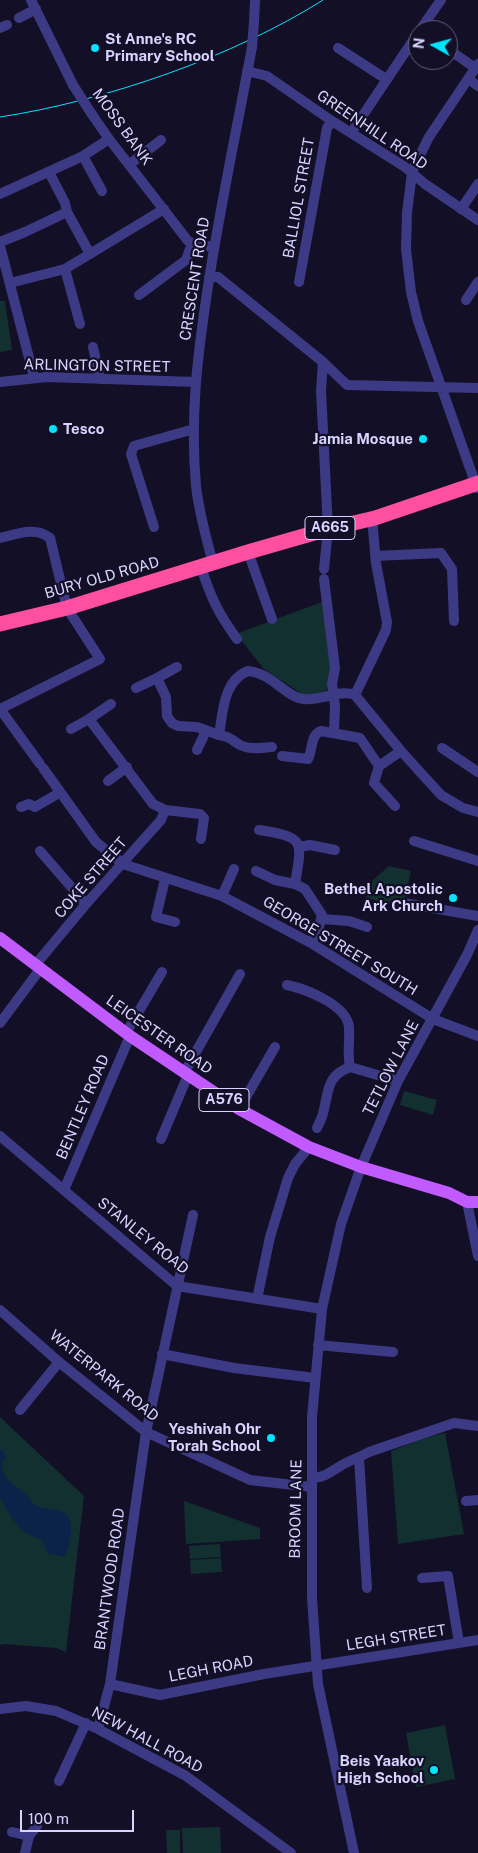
<!DOCTYPE html>
<html>
<head>
<meta charset="utf-8">
<style>
	body { margin:0 }
	#map { position:relative; width:478px; height:1853px; overflow:hidden; background:#130f26; font-family:"Public Sans",sans-serif }
	canvas { display:block }
	.north { position:absolute; left:408px; top:20px; width:50px; height:50px; box-sizing:border-box; background:#130f26; border:1px solid #625e7d; border-radius:50%; rotate:277deg; font-size:14px; font-weight:700; line-height:20px; text-align:center; color:#d9d4ff }
	.north::after { content:''; display:block; margin:auto; width:18px; height:22px; background:#00e5ff; clip-path:polygon(50% 0,100% 100%,50% 72%,0 100%) }
	.scale { position:absolute; left:20px; top:1810px; width:114px; height:22px; box-sizing:border-box; border:2px solid #d9d4ff; border-top:0; padding-left:6px; font-size:15px; line-height:18px; white-space:nowrap; color:#d9d4ff; -webkit-text-stroke:4px #130f26; paint-order:stroke }
</style>
</head>
<body>
<div id="map">
<canvas width="478" height="1853"></canvas>
<div class="north">N</div>
<div class="scale">100 m</div>
</div>
<script>
const g = document.querySelector('canvas').getContext('2d');
g.lineJoin = 'round';
function paint(path, color) {
  g.fillStyle = color;
  g.fill(path, 'evenodd');
}
function strokePath(path, color, width, dash) {
  g.strokeStyle = color;
  g.lineWidth = width;
  g.lineCap = dash ? 'butt' : 'round';
  g.setLineDash(dash || []);
  g.stroke(path);
}
function label(font, color, halo, rows, align = 'center') {
  g.font = font + ' "Public Sans",sans-serif';
  g.lineWidth = 4.5;
  g.setLineDash([]);
  g.textBaseline = 'middle';
  g.strokeStyle = halo;
  g.fillStyle = color;
  for (const [text, x, y, turn = 0] of rows) {
    g.save();
    g.translate(x, y);
    g.rotate((+turn || 0) * Math.PI / 180);
    g.textAlign = isNaN(turn) ? turn : align;
    if (halo) g.strokeText(text, 0, 0);
    g.fillText(text, 0, 0);
    g.restore();
  }
}
paint(new Path2D(`
	M0,301H5L12,350L0,352Z
	M322,602C326,628 337,667 326,691L316,695L302,694L264,669L236,634Z
	M389,866L411,871L404,903L399,907L366,898L373,880Z
	M404,1091L437,1100L433,1115L400,1105Z
	M0,1417L84,1496L66,1652L56,1648L4,1644L0,1645Z
	M445,1433L464,1534L398,1544L391,1451L425,1438Z
	M184,1501L260,1528V1539L186,1544Z
	M220,1544L221,1557L190,1559L189,1546Z
	M221,1558L222,1572L191,1574L190,1560Z
	M445,1725L455,1779L416,1787L406,1733Z
	M220,1827L221,1853H183L182,1828Z
	M166,1830H180V1853H167Z`), '#12302f');
paint(new Path2D(`
	M0,1449L3,1450L6,1458L1,1463C2,1466 2,1471 4,1474C9,1484 22,1489 29,1498C32,1501 33,1504 37,1506C45,1510 56,1508 63,1512C77,1519 70,1548 64,1557L47,1553L42,1540C21,1534 11,1519 2,1500L0,1499Z`), '#0c2248');
strokePath(new Path2D(`
	M31,0L73,85
	M19,18L36,9
	M254,22L255,0
	M0,28L7,25
	M420,30L441,0
	M338,48L386,79
	M448,49L475,68
	M247,71L267,76L332,121L405,167L425,184L478,220
	M468,79L478,86
	M91,113L109,139L188,241L194,244L214,247
	M351,133L418,33
	M83,156L102,191
	M130,164L161,140
	M49,172L65,203L67,212L90,254
	M0,194L83,156L109,139
	M461,209L478,184
	M0,242L25,232L67,212
	M0,246L34,377
	M65,269L80,324
	M209,277H218L223,281L323,362L347,385L478,388
	M299,282L327,128L332,121
	M10,283L65,269L164,209
	M139,295L186,260L190,249L194,244
	M466,300L478,282
	M93,347L100,379
	M323,362L321,391L328,529L324,569
	M0,382L47,377L195,382
	M477,488L418,321L411,292L406,249L407,213L412,173L415,165L429,137L478,64
	M154,527L131,454L134,446L194,429
	M0,538C17,534 35,526 50,538L67,608L100,659L0,709
	M248,552L272,619
	M375,556L441,553L452,569L454,621
	M213,563C206,538 199,512 196,486C190,419 197,359 207,293C219,211 237,129 252,47
	M201,567C211,598 218,613 237,639
	M324,579L335,668L332,684L335,706L334,732
	M157,678L177,667
	M136,688L157,678L166,697L167,716L172,723L178,726L197,727L219,735
	M355,695L386,630L387,622L376,563L372,518
	M111,704L89,719L153,804L165,810L200,814L204,818L201,839
	M0,709L40,764
	M71,729L89,719
	M272,747C262,748 249,750 240,745C230,739 231,737 219,735C223,712 223,681 248,671C272,673 285,697 304,699C320,701 340,689 355,695L401,751L441,795L463,808L478,812
	M442,748L478,772
	M197,750L206,731
	M282,756L308,759C313,750 310,735 321,731L360,738L379,766L374,783L395,806
	M379,766L401,751
	M43,768L96,842L123,864L222,896L311,943L433,1019L478,1036
	M108,781L127,767
	M21,807L29,804L35,807L59,793
	M259,830C306,837 302,841 295,884L305,889L322,915L319,927L311,943
	M414,841L478,861
	M299,847L310,845L335,850
	M40,851L86,904
	M256,871L275,880L295,884
	M165,879L156,917L175,922
	M222,896L234,869
	M404,903L478,916
	M322,919L349,921L367,927
	M36,964L86,904L161,820L165,810
	M287,985C306,989 347,1005 349,1027C350,1041 347,1053 350,1067L398,1081
	M0,1023L41,968
	M126,1033L162,972
	M184,1073L240,974
	M239,1109L275,1047
	M317,1128C320,1122 323,1116 324,1109C329,1089 327,1076 350,1067
	M0,1136L177,1286L322,1309
	M161,1139L188,1075
	M64,1190L130,1036
	M467,1202L478,1256
	M257,1299L270,1237L288,1178L295,1164L309,1147
	M0,1310L59,1362L146,1432L250,1480L311,1487
	M318,1345L393,1352
	M162,1354L234,1368L315,1378
	M20,1410L59,1362
	M359,1458L367,1588
	M312,1478C324,1478 332,1471 342,1465C351,1460 360,1457 369,1452L454,1423L478,1426
	M466,1501L478,1500
	M422,1578L448,1576L459,1643
	M110,1684L160,1695L264,1674L478,1640
	M0,1709L26,1706L56,1711L98,1729L186,1776L291,1853
	M98,1729L110,1684L146,1432L193,1215
	M59,1781L86,1723
	M12,1832L29,1836
	M25,1853L29,1836L37,1826
	M354,1853L318,1684L312,1598V1417L322,1309L341,1224L361,1167L398,1081L467,955L478,930`), '#3d3a85', 10);
strokePath(new Path2D(`
	M0,938L130,1036L239,1109L309,1147L361,1167L449,1193L467,1202H478`), '#c25bff', 12);
strokePath(new Path2D(`
	M0,624L67,608L248,552L328,529L375,518L478,483`), '#ff4fa3', 15);
strokePath(new Path2D(`
	M0,117C105,101 233,57 323,0`), '#00e5ff', 1);
strokePath(new Path2D(`
	M252,47L254,22
	M73,85L91,113`), '#3d3a85', 10);
for (const [x, y, r, color] of [
	[95,48,5,"#00e5ff"],
	[53,429,5,"#00e5ff"],
	[423,439,5,"#00e5ff"],
	[453,898,5,"#00e5ff"],
	[271,1438,5,"#00e5ff"],
	[434,1770,5,"#00e5ff"]
]) {
  const dot = new Path2D();
  dot.arc(x, y, r, 0, 2 * Math.PI);
  g.fillStyle = color;
  g.fill(dot);
  strokePath(dot, '#130f26', 2);
}
for (const [x, y, w] of [
	[330,528,50],
	[224,1100,50]
]) {
  const box = new Path2D();
  box.roundRect(x - w / 2, y - 11.5, w, 23, 4);
  g.fillStyle = '#130f26';
  g.fill(box);
  strokePath(box, '#d9d4ff', 1);
}
label('bold 14px', '#d9d4ff', null, [
	["A665",330,528],
	["A576",224,1100]
]);
label('bold 15px', '#d9d4ff', '#130f26', [
	["St Anne's RC",105,39,"left"],
	["Primary School",105,56,"left"],
	["Tesco",63,429,"left"],
	["Jamia Mosque",413,439],
	["Bethel Apostolic",443,889],
	["Ark Church",443,906],
	["Yeshivah Ohr",261,1429],
	["Torah School",261,1446],
	["Beis Yaakov",424,1761],
	["High School",424,1778]
], 'right');
label('15px', '#d9d4ff', '#130f26', [
	["MOSS BANK",122,127,54],
	["GREENHILL ROAD",372,130,34],
	["BALLIOL STREET",299,198,-80],
	["CRESCENT ROAD",195,279,-81],
	["ARLINGTON STREET",97,366,1],
	["BURY OLD ROAD",102,578,-16],
	["COKE STREET",91,878,-49],
	["GEORGE STREET SOUTH",340,946,31],
	["LEICESTER ROAD",159,1035,35],
	["TETLOW LANE",391,1068,-63],
	["BENTLEY ROAD",83,1107,-67],
	["STANLEY ROAD",143,1236,39],
	["WATERPARK ROAD",104,1376,39],
	["BROOM LANE",296,1509,-89],
	["BRANTWOOD ROAD",110,1579,-82],
	["LEGH STREET",396,1638,-9],
	["LEGH ROAD",211,1669,-11],
	["NEW HALL ROAD",147,1740,28]
]);
</script>
</body>
</html>
